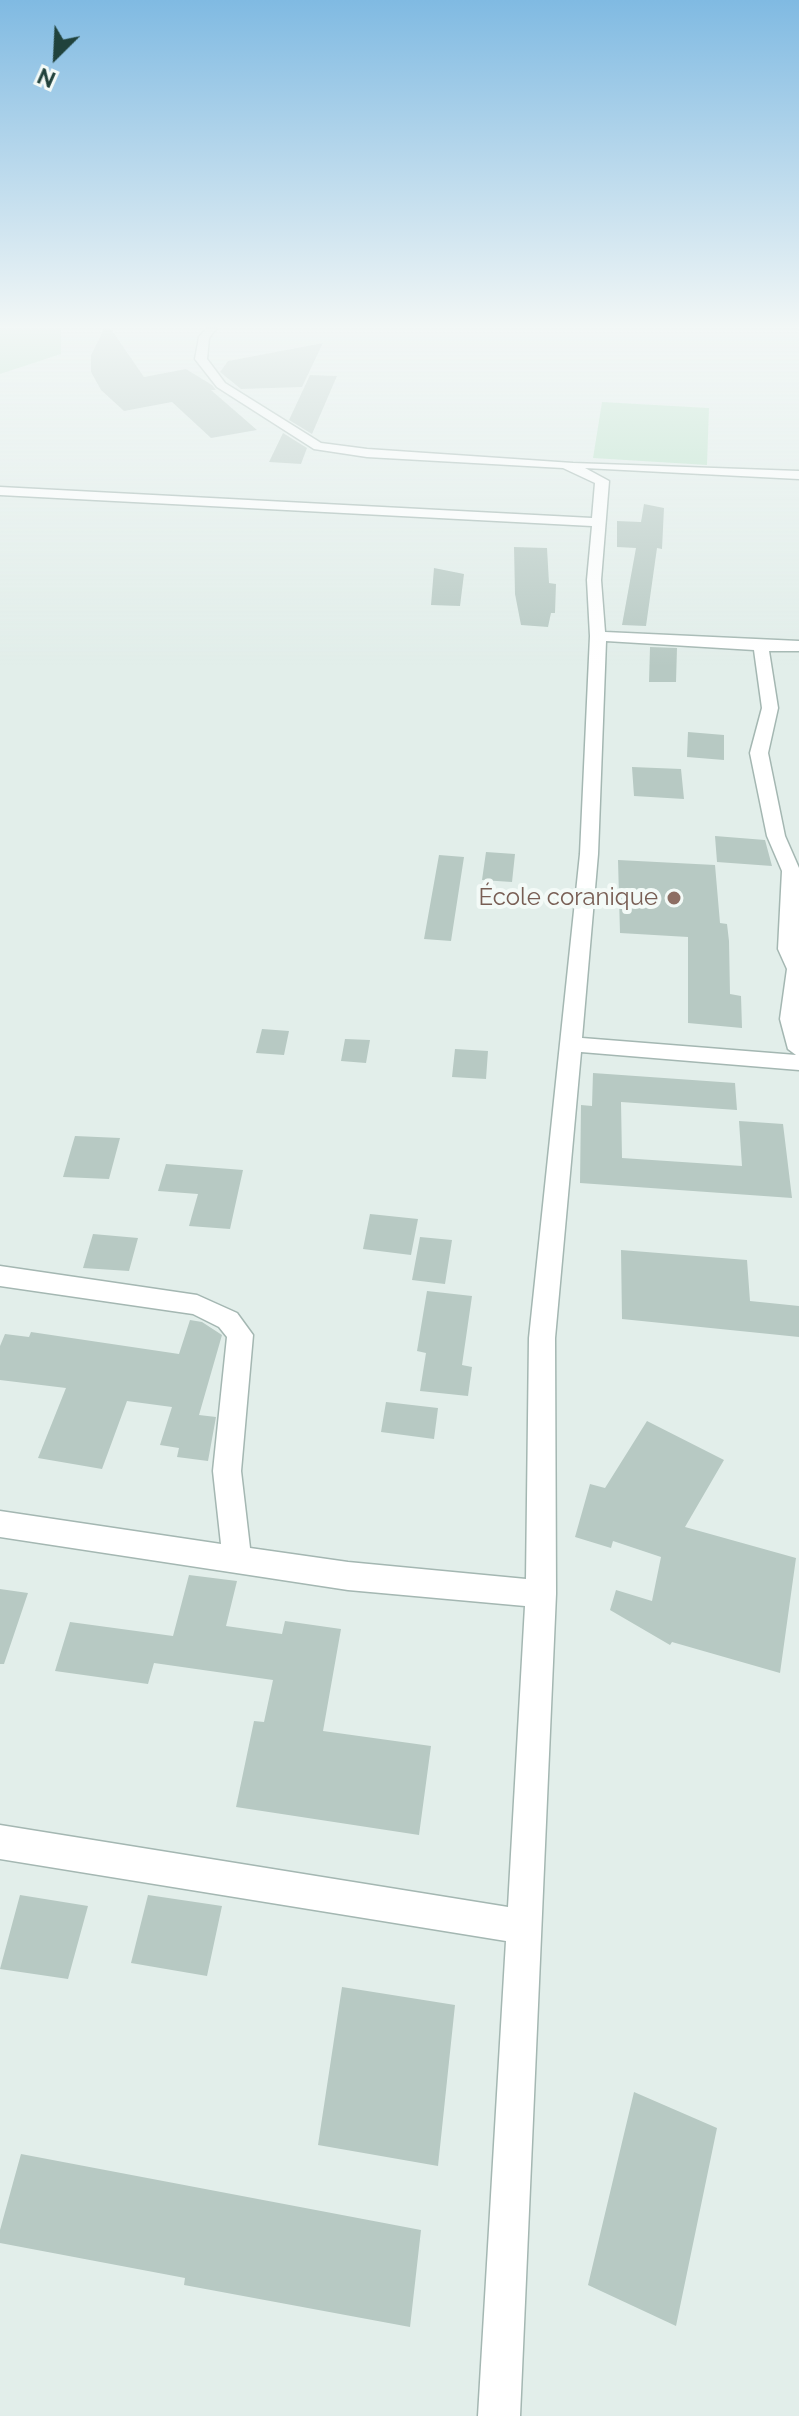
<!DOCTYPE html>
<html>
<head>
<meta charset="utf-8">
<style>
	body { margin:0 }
	#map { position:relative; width:799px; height:2416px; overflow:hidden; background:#e2eeea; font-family:Raleway,sans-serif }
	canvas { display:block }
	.north { position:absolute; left:16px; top:16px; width:80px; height:80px; -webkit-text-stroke:6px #f3faf7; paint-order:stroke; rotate:204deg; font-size:22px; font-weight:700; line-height:32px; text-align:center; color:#20423c }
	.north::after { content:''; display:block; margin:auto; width:28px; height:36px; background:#20423c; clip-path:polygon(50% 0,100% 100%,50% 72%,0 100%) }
</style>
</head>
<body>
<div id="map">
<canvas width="799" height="2416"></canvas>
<div class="north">N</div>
</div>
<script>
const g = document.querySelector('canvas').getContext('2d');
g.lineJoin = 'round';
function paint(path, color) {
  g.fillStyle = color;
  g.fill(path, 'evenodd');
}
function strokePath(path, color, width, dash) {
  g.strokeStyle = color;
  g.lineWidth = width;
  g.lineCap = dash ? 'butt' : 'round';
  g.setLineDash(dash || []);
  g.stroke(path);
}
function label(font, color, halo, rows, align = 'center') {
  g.font = font + ' Raleway,sans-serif';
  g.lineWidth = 8;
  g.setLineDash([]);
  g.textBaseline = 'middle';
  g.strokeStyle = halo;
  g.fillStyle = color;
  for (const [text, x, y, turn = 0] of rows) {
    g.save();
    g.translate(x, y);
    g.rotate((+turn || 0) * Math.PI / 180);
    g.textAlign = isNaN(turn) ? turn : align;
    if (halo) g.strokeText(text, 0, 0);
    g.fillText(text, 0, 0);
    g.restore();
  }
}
paint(new Path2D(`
	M0,329H61V354L0,374Z
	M602,402L709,408L707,465L593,458Z`), '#b9e2c8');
paint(new Path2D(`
	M104,329H111L144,377L186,369L212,385L216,390H211L257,430L211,438L172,402L124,411L101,390L91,372V355Z
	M323,343L302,387L241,389L220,372L228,361Z
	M310,375L337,376L312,434L289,420Z
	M283,433L307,448L301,464L269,462Z
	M644,504L664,508L662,549L657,548L646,626L622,625L636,548L617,547V521L641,522Z
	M514,547L547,548L549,583L556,584L555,613H551L548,627L521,625L515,594Z
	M434,568L464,574L460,606L431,605Z
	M650,647L677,648L676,682H649Z
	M688,732L724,735V760L687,757Z
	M632,767L681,769L684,799L634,796Z
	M715,836L765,840L772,866L717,862Z
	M486,852L515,854L512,882L482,880Z
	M439,855L464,857L451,941L424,939Z
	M618,860L715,865L720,923L727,924L729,941L730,994L741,996L742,1028L688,1023V937L620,933Z
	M262,1029L289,1031L284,1055L256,1053Z
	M345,1039L370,1040L366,1063L341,1061Z
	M455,1049L488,1051L486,1079L452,1077Z
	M593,1073L735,1083L737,1110L621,1102L622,1158L742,1166L739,1121L783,1124L792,1198L580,1183L581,1105L592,1106Z
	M75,1136L120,1138L109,1179L63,1177Z
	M166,1164L243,1170L230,1229L189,1226L198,1194L158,1191Z
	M370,1214L418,1219L411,1255L363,1249Z
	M93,1234L138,1238L129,1271L83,1268Z
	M420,1237L452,1240L445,1284L412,1280Z
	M621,1250L747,1260L750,1301L799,1306V1337L622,1319Z
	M427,1291L472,1296L462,1365L472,1367L468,1396L420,1391L426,1353L417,1351Z
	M190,1320L202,1322L222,1335L199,1415L216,1417L208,1461L177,1457L179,1448L160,1445L172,1407L127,1401L102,1469L38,1458L66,1388L0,1380V1346L5,1334L29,1337L31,1332L179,1354Z
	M386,1402L438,1408L434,1439L381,1432Z
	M647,1421L724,1460L685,1527L796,1558L780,1673L672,1642L670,1645L610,1610L616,1590L652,1601L661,1557L613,1541L611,1548L575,1537L590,1484L605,1488Z
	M189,1575L237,1581L226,1626L282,1634L285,1621L341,1629L323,1731L431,1746L419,1835L236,1807L254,1721L264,1722L273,1680L154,1663L148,1684L55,1671L70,1622L173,1636Z
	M0,1589L28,1593L4,1664H0Z
	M20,1895L88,1906L68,1979L0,1969Z
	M148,1895L222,1906L207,1976L131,1963Z
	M342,1987L455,2005L438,2166L318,2145Z
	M634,2092L717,2128L676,2326L588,2285Z
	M21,2154L421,2230L410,2327L184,2285L185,2278L0,2243V2230Z`), '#b7c9c3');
const street = new Path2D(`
	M206,329H216L209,338L207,359L225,383L321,443L367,449L573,463L799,471V479L585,468L609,481L601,580L605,632L799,641V651H769L778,708L768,753L785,836L799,868V1070L581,1052L555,1338L556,1594L520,2416H478L506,1941L0,1859V1825L508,1907L525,1606L348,1590L0,1537V1511L221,1544L213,1471L227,1337L219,1327L193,1314L0,1286V1266L197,1295L237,1313L253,1335L241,1471L250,1548L348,1562L526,1579L529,1338L580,854L590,636L587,580L592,526L0,495V487L592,518L595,483L563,468L367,457L314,449L217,387L195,359L199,337ZM606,641L754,650L762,708L750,753L767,836L782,871L778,949L787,969L780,1019L788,1049L796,1055L582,1038L598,854Z`);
strokePath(street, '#a4b7b2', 3);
paint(street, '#fff');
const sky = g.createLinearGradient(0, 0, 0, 667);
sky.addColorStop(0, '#80bae2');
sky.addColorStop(0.49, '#f2f7f6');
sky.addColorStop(1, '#f2f7f600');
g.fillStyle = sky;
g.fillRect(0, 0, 799, 667);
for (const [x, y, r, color] of [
	[674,898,8,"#8d6e63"]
]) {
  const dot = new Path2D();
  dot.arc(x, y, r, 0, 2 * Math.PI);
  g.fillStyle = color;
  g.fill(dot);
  strokePath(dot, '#f3faf7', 3);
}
label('24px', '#785e54', '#f3faf7', [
	["École coranique",658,898]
], 'right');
</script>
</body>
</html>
